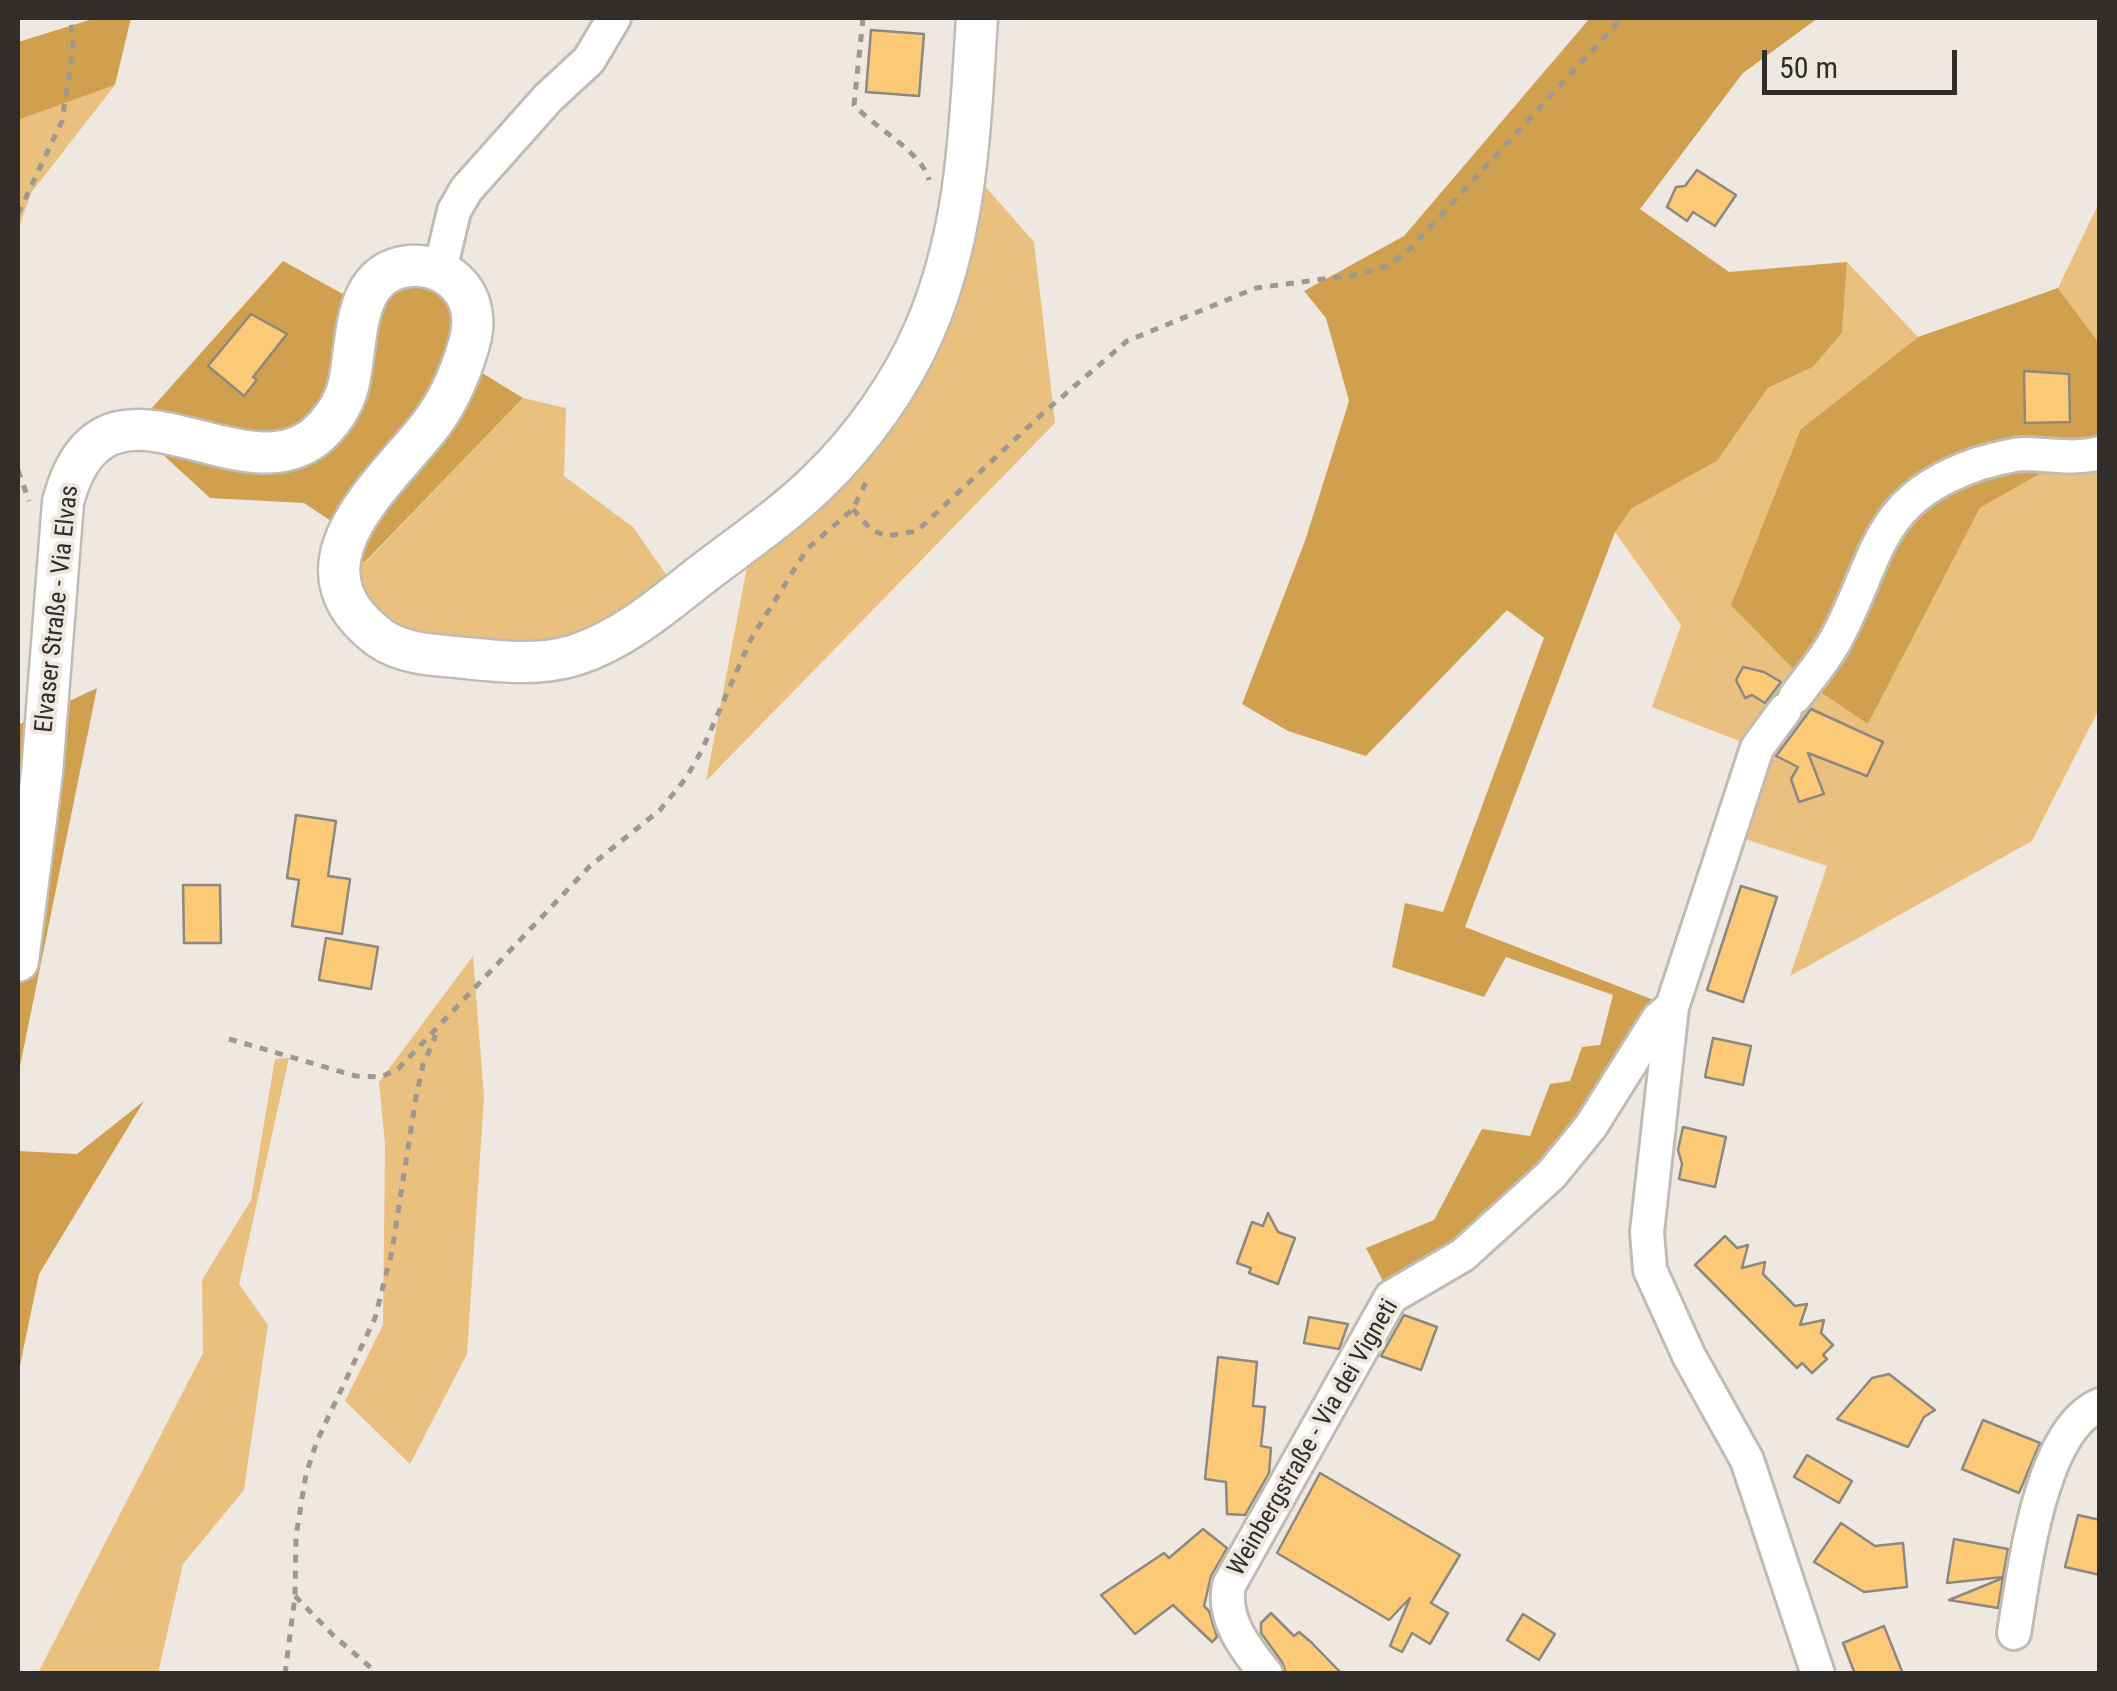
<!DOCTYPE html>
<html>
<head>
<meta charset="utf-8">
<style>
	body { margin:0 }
	#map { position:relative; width:2117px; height:1691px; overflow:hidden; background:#eee8e0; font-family:"Roboto Condensed",sans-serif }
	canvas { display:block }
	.frame { position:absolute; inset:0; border:20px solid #302d2a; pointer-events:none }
	.scale { position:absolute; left:1762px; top:50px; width:195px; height:45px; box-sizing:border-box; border:5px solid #302d2a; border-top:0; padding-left:12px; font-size:30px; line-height:35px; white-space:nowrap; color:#302d2a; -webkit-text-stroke:8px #eee8e0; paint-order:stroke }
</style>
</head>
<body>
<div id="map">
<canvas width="2117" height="1691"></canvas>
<div class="frame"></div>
<div class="scale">50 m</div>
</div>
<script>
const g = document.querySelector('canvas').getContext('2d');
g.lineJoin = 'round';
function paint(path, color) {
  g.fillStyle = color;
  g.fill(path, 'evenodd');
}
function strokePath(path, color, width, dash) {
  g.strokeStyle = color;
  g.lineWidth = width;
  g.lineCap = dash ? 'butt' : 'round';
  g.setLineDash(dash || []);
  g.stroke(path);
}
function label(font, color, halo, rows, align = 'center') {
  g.font = font + ' "Roboto Condensed",sans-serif';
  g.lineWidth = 8;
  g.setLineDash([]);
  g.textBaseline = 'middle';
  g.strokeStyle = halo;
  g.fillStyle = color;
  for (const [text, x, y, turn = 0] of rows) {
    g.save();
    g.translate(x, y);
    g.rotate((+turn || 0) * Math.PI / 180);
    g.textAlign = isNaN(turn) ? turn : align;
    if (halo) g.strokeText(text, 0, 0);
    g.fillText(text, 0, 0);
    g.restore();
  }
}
paint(new Path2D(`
	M115,85L31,193L18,230V120Z
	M966,172L984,185L1034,242L1055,423L706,781L748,562L866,427Z
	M2099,203V343L2058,288Z
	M1847,262L1918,337L1801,429L1868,724L1980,508L2099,440V709L2032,841L1790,976L1827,866L1727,833L1757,748L1652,707L1681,625L1615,532L1631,508L1717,461L1768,388L1813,367L1842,333Z
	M523,398L566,408L564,476L633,527L679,593L527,664L358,619L346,531L365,563Z
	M473,956L484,1097L467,1354L410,1464L345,1401L383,1325L385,1144L379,1082Z
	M289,1058L239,1284L268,1325L244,1490L183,1564L158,1673H38L203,1353L202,1280L251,1200L275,1059Z`), '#eac07e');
paint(new Path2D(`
	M96,18H131L115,85L18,120V42Z
	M1590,18H1818L1743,73L1640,209L1729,272L1847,262L1842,333L1813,367L1768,388L1717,461L1632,508L1615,532L1465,927L1672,1007L1591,1126L1391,1297L1366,1248L1434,1220L1482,1129L1530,1136L1550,1084L1570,1081L1582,1047L1600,1045L1613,995L1506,957L1484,997L1392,967L1405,903L1443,912L1544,638L1507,610L1366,756L1288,731L1242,704L1305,541L1349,401L1326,318L1304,291L1404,236Z
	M283,261L361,304L440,270L464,362L523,398L364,563L346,531L304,503L210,498L134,428Z
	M2058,288L2099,343V440L1980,508L1868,724L1806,682L1731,605L1801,429L1918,337Z
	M97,688L18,1076V725Z
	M144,1101L39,1274L18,1375V1151L77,1154Z`), '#d1a04e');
const building = new Path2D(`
	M871,30L924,34L919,96L866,92Z
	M1697,170L1736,195L1715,226L1693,212L1687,221L1667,207L1676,187L1685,186Z
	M251,314L287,334L253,377L257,380L244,396L208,366Z
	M2024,371L2069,374L2070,422L2025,423Z
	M1743,667L1764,672L1781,682L1765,703L1752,695L1745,698L1736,680Z
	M1811,709L1883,742L1867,776L1808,753L1824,794L1799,802L1791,779L1798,767L1776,756Z
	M296,815L336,821L328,876L350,879L342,934L292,926L299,880L287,878Z
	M183,885H220L221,943H184Z
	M1741,886L1777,897L1743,1002L1707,990Z
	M326,938L378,947L371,989L319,980Z
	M1713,1038L1751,1046L1743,1085L1705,1077Z
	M1683,1127L1726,1137L1715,1187L1679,1179L1682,1164L1678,1150Z
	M1268,1213L1278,1232L1295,1238L1278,1284L1249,1273L1251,1268L1237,1263L1252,1222L1263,1226Z
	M1725,1236L1737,1248L1748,1245L1742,1268L1765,1262L1763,1274L1795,1306L1807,1304L1800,1325L1824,1320L1821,1333L1833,1345L1823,1355L1827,1359L1812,1373L1802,1363L1797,1368L1695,1265Z
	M1404,1315L1437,1327L1421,1370L1381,1356Z
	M1309,1317L1348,1324L1339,1349L1304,1343Z
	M1218,1357L1257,1362L1253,1406L1265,1407L1261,1446L1271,1448L1269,1473L1245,1515L1227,1514L1226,1482L1205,1479Z
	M1889,1374L1935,1410L1924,1417L1908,1447L1837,1419L1872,1378Z
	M1983,1420L2040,1443L2019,1493L1962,1469Z
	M1807,1455L1852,1481L1839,1503L1794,1477Z
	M1320,1473L1460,1555L1431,1603L1448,1613L1430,1644L1412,1633L1402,1652L1390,1646L1410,1598L1389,1620L1277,1553Z
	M2078,1515L2100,1520V1575L2065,1567Z
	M1841,1523L1875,1546L1903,1543L1907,1587L1864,1592L1814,1562Z
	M1203,1529L1227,1548L1211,1576L1204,1606L1209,1611L1217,1637L1212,1642L1173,1605L1135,1634L1101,1595L1164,1553L1169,1558Z
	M1954,1539L2008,1549L2003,1577L1947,1583Z
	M2003,1578L1998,1608L1949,1600Z
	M1271,1613L1294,1636L1299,1632L1311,1642L1342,1674H1286L1282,1662L1261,1633V1623Z
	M1523,1614L1555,1634L1539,1660L1507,1640Z
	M1884,1626L1903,1674H1855L1843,1643Z`);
paint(building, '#fcc977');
strokePath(building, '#8d8880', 2.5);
const minor = new Path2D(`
	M440,270L454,211L466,190L548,98L589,60L614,18
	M1795,697C1808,679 1824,661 1835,641C1880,559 1873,499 1978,464C1992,460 2009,455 2023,454C2049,454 2074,460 2100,453
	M1785,710L1757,748L1672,1007L1647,1232L1650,1270L1689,1356L1747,1460L1818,1674
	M2014,1633C2024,1575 2039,1430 2100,1405
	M1266,1674C1245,1648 1222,1619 1229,1585L1391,1297L1463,1255L1551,1175L1591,1126L1658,1019L1672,1007`);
const tertiary = new Path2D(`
	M18,961L42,773L63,502C104,347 237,500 316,436C330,424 343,406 348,387C359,345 349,272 410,266C422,265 436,268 447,275C471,291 477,317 469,344C460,376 446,407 425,432C375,493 287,568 380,638C401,653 431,655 456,657C496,661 536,667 575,655C622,640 662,606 700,576C739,546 782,517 817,483C861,441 901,385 925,329C968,229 970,125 977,18`);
strokePath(minor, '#c1bcb3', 38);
strokePath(tertiary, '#c1bcb3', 45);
strokePath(new Path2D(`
	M863,18L854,105C875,128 922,152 929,180
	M18,214L62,121L73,49L71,18
	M18,470L29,501
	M853,509L871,530L887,536L917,531L1042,414L1127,341L1256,288L1354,275L1388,266L1411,248L1622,18
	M229,1039L356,1076L381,1077L398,1069L590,866L660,810L686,778L702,750L751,639L807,549L853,509L867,480
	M295,1596L333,1635L378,1674
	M285,1674L295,1596L296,1536L306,1474L317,1441L375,1318L392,1251L416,1097L423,1065L436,1035`), '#9d9892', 5, [8, 8]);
strokePath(minor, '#fff', 32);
strokePath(tertiary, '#fff', 40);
label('25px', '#302d2a', '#eee8e0', [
	["Elvaser Straße - Via Elvas",58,609,-84],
	["Weinbergstraße - Via dei Vigneti",1314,1438,-60]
]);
</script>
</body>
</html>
